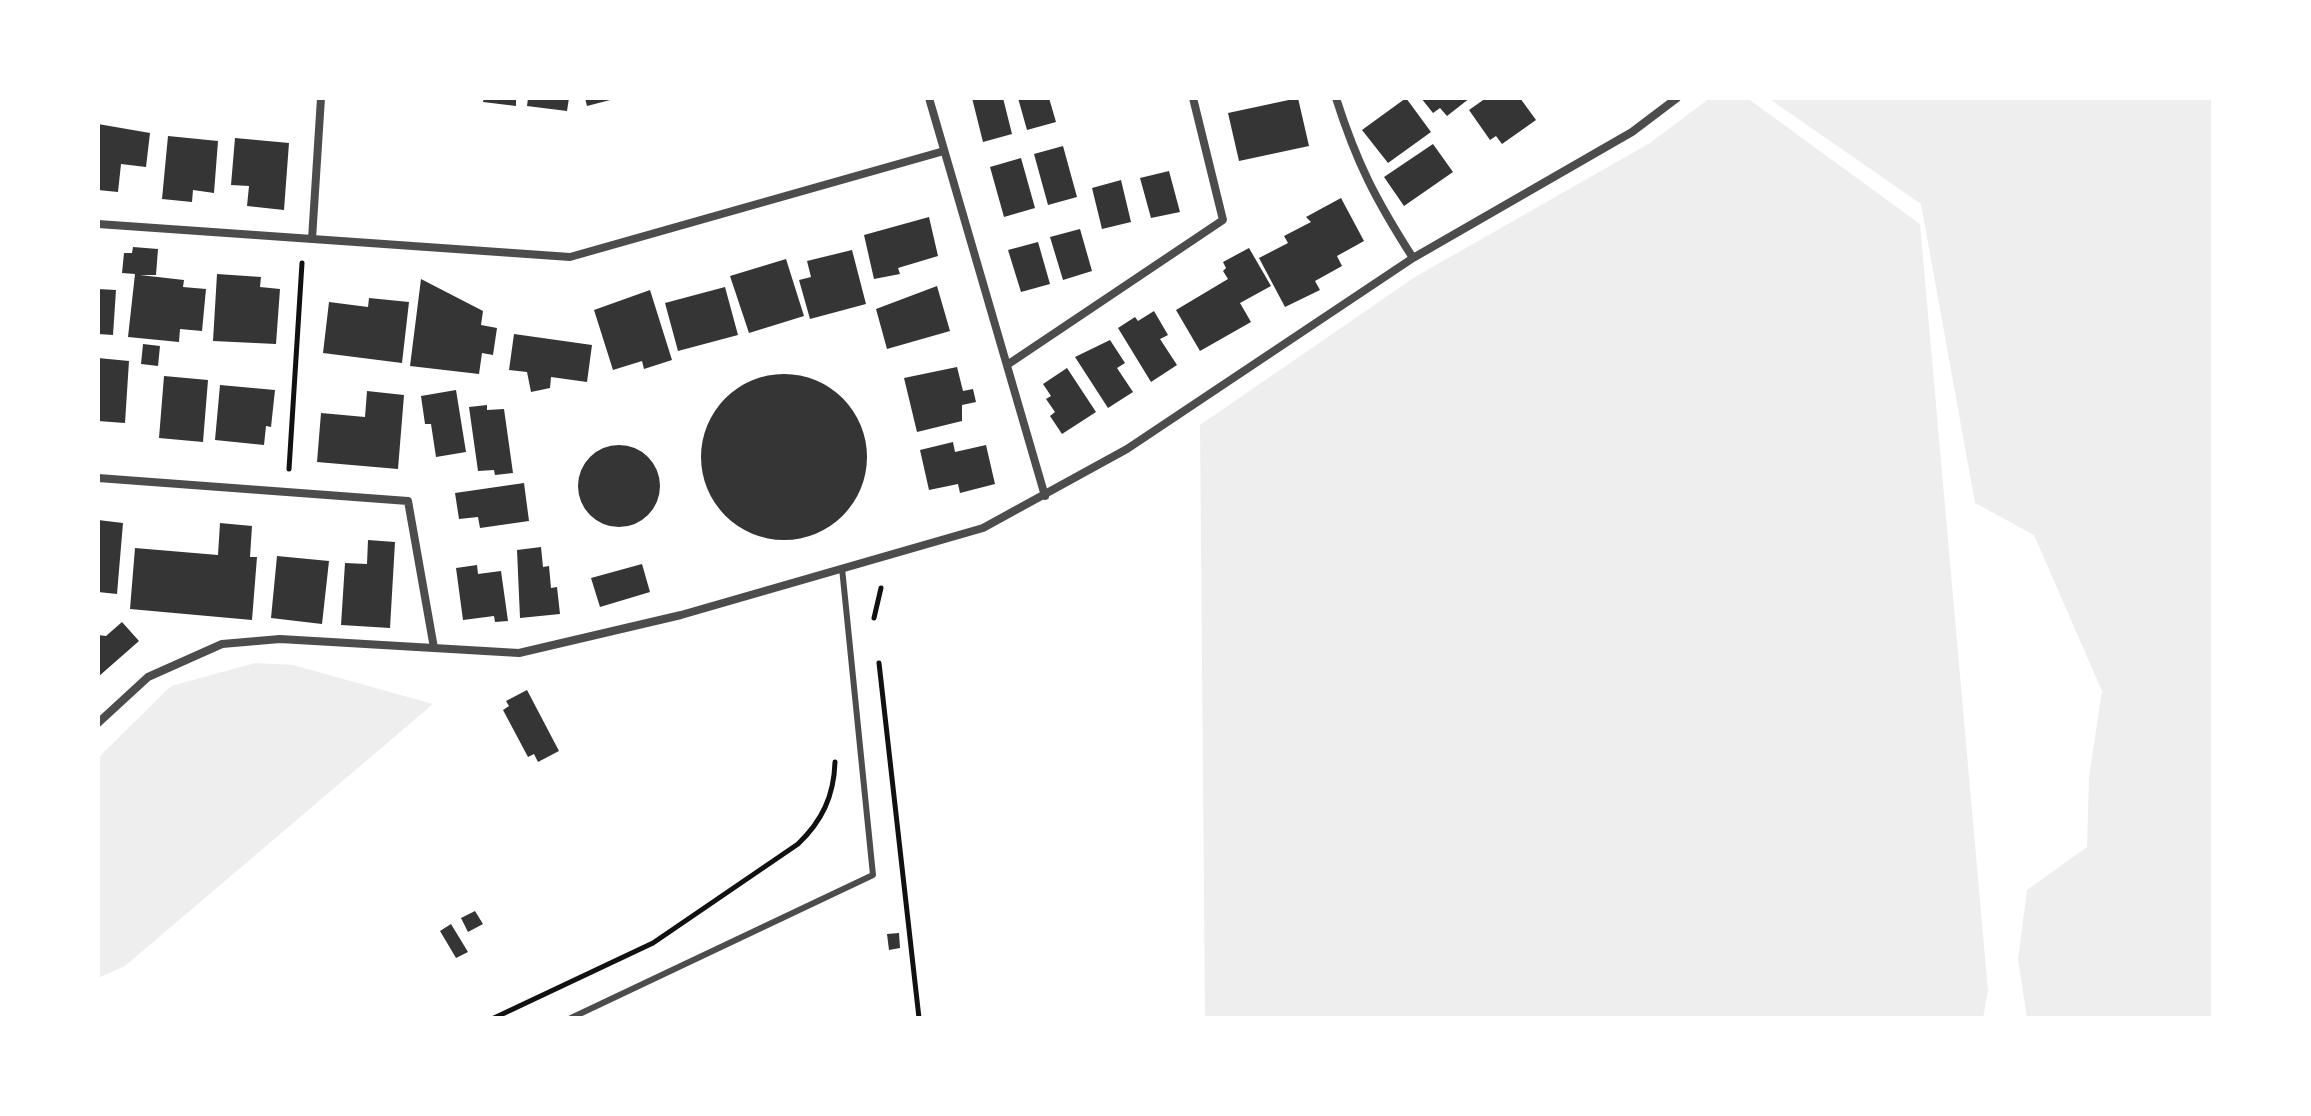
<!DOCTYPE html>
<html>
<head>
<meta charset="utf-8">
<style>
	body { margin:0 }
	#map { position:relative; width:2311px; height:1116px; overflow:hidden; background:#fff; font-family:"IBM Plex Sans",sans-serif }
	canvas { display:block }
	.frame { position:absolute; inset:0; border:100px solid #fff; pointer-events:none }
</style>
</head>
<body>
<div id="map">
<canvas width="2311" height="1116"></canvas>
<div class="frame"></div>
</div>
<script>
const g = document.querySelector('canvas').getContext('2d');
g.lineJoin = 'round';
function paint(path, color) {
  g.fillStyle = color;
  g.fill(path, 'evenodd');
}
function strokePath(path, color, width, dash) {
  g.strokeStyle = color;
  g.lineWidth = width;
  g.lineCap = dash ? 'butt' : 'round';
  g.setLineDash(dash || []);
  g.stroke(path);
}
paint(new Path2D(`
	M1710,98H1747L1920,224L1988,991L1983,1018H1205L1200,425L1415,277L1650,143Z
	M1768,98H2213V1018H2027L2018,959L2027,890L2087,847L2089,777L2102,691L2034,535L1975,503L1921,204Z
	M255,663L293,665L433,704L125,966L98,978V758L171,686Z`), '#eee');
paint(new Path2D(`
	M484,98H516V106L483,102Z
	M528,98H569L567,111L527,106Z
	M585,98H614V99L587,106Z
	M972,98H1003L1012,134L983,142Z
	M1018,98H1049L1056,122L1027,130Z
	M1298,98L1309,146L1239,161L1228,113Z
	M1406,98L1431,132L1388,163L1362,130Z
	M1421,98H1470L1447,116L1440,108L1433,113Z
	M1486,98H1520L1536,120L1502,144L1496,136L1490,140L1469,110Z
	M98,124L150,133L146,167L121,164L118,192L98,190Z
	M168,136L218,141L214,193L193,190L192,202L162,199Z
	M235,138L289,143L284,210L247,206L249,186L231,185Z
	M1433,144L1453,172L1404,206L1384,177Z
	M1063,146L1077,197L1048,205L1034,154Z
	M1021,158L1035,208L1004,217L990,167Z
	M1169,171L1180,212L1151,218L1140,178Z
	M1121,180L1131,222L1102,229L1092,188Z
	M1341,198L1364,241L1337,256L1342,266L1315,281L1320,290L1285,307L1259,258L1288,243L1284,236L1311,222L1306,217Z
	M929,217L938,256L898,268L900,274L874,279L864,235Z
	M1080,229L1092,271L1063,280L1050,237Z
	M1038,242L1050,284L1021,292L1008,250Z
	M133,247L158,249L156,275H140L184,280L183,287L206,289L202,331L180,329L179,342L128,337L135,274L122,273L124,253H132Z
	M1249,248L1271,286L1240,303L1251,322L1200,351L1176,310L1228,279L1223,271L1226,268L1223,262Z
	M852,250L866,304L810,319L799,280L811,277L807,261Z
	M786,259L804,316L749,333L730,276Z
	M217,274L261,277L260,287L280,289L276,344L213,341Z
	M421,279L483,311L481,325L497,328L493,355L482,353L479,374L410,366Z
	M937,286L950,331L887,349L876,309Z
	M725,287L738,335L678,351L665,303Z
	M98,289L116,290L113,335L98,334Z
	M650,290L672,360L644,369L642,361L613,370L594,310Z
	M369,298L409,302L402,363L323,353L329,302L368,307Z
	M1154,311L1168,335L1160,339L1177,365L1151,382L1118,328L1135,317L1138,321Z
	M514,334L592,345L587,382L551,377L550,388L531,392L527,372L509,370Z
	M1110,340L1125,363L1117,368L1133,392L1108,408L1075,357Z
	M143,344L160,346L158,366L141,364Z
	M98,358L129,361L125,423L98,421Z
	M957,367L963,391L973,389L976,402L962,405V421L917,432L904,378Z
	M1067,368L1096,412L1062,434L1050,416L1055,412L1046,399L1051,396L1043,384Z
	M701 457a83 83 0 1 1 166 0a83 83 0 1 1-166 0Z
	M164,376L208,380L203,442L159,438Z
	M220,385L275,390L271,427L266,426L264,445L215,440Z
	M456,390L466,452L436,457L431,424H425L421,396Z
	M367,391L404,395L398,469L317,462L321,413L365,417Z
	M487,405V410L504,409L513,473L495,475L494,470L478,471L469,407Z
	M953,442L955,452L986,445L995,484L960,493L958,484L929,490L920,450Z
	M578 486a41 41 0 1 1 82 0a41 41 0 1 1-82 0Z
	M524,483L529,521L480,528L478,517L459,519L455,493Z
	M98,520L123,523L117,594L98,592Z
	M220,523L252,526L250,557H257L252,620L130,609L135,548L218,555Z
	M368,540L395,542L390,628L341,625L345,563L367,564Z
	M541,547L543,567L549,566L551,588L557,587L560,614L520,618L517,550Z
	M277,556L329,561L322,624L271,618Z
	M642,564L650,592L600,607L591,578Z
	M477,565L478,574L501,571L508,621L495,622L494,616L463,620L456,568Z
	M122,622L139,641L98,677V635L106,636Z
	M527,690L559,751L538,762L534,754L528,757L503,710L509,706L506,701Z
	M475,911L483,924L468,932L461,918Z
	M451,924L468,952L456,958L440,931Z
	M899,933L900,948L889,950L887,934Z`), '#353535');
strokePath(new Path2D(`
	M289,469L302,263
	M874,618L881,588
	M879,663L919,1018
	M494,1018L653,943L798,844C822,821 834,796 835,762`), '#111', 5);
strokePath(new Path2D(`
	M571,1018L873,875L842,568`), '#4c4c4c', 6);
strokePath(new Path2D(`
	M929,98L1045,496
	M1336,98C1357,164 1376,200 1413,258
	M98,224L570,257L944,151
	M312,239L321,98
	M1007,365L1223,220L1193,98
	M98,478L408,501L434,648
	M98,723L148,677L222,644L280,639L519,653L681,615L983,528L1127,449L1413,258L1632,132L1677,98`), '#4c4c4c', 8);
</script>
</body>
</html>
